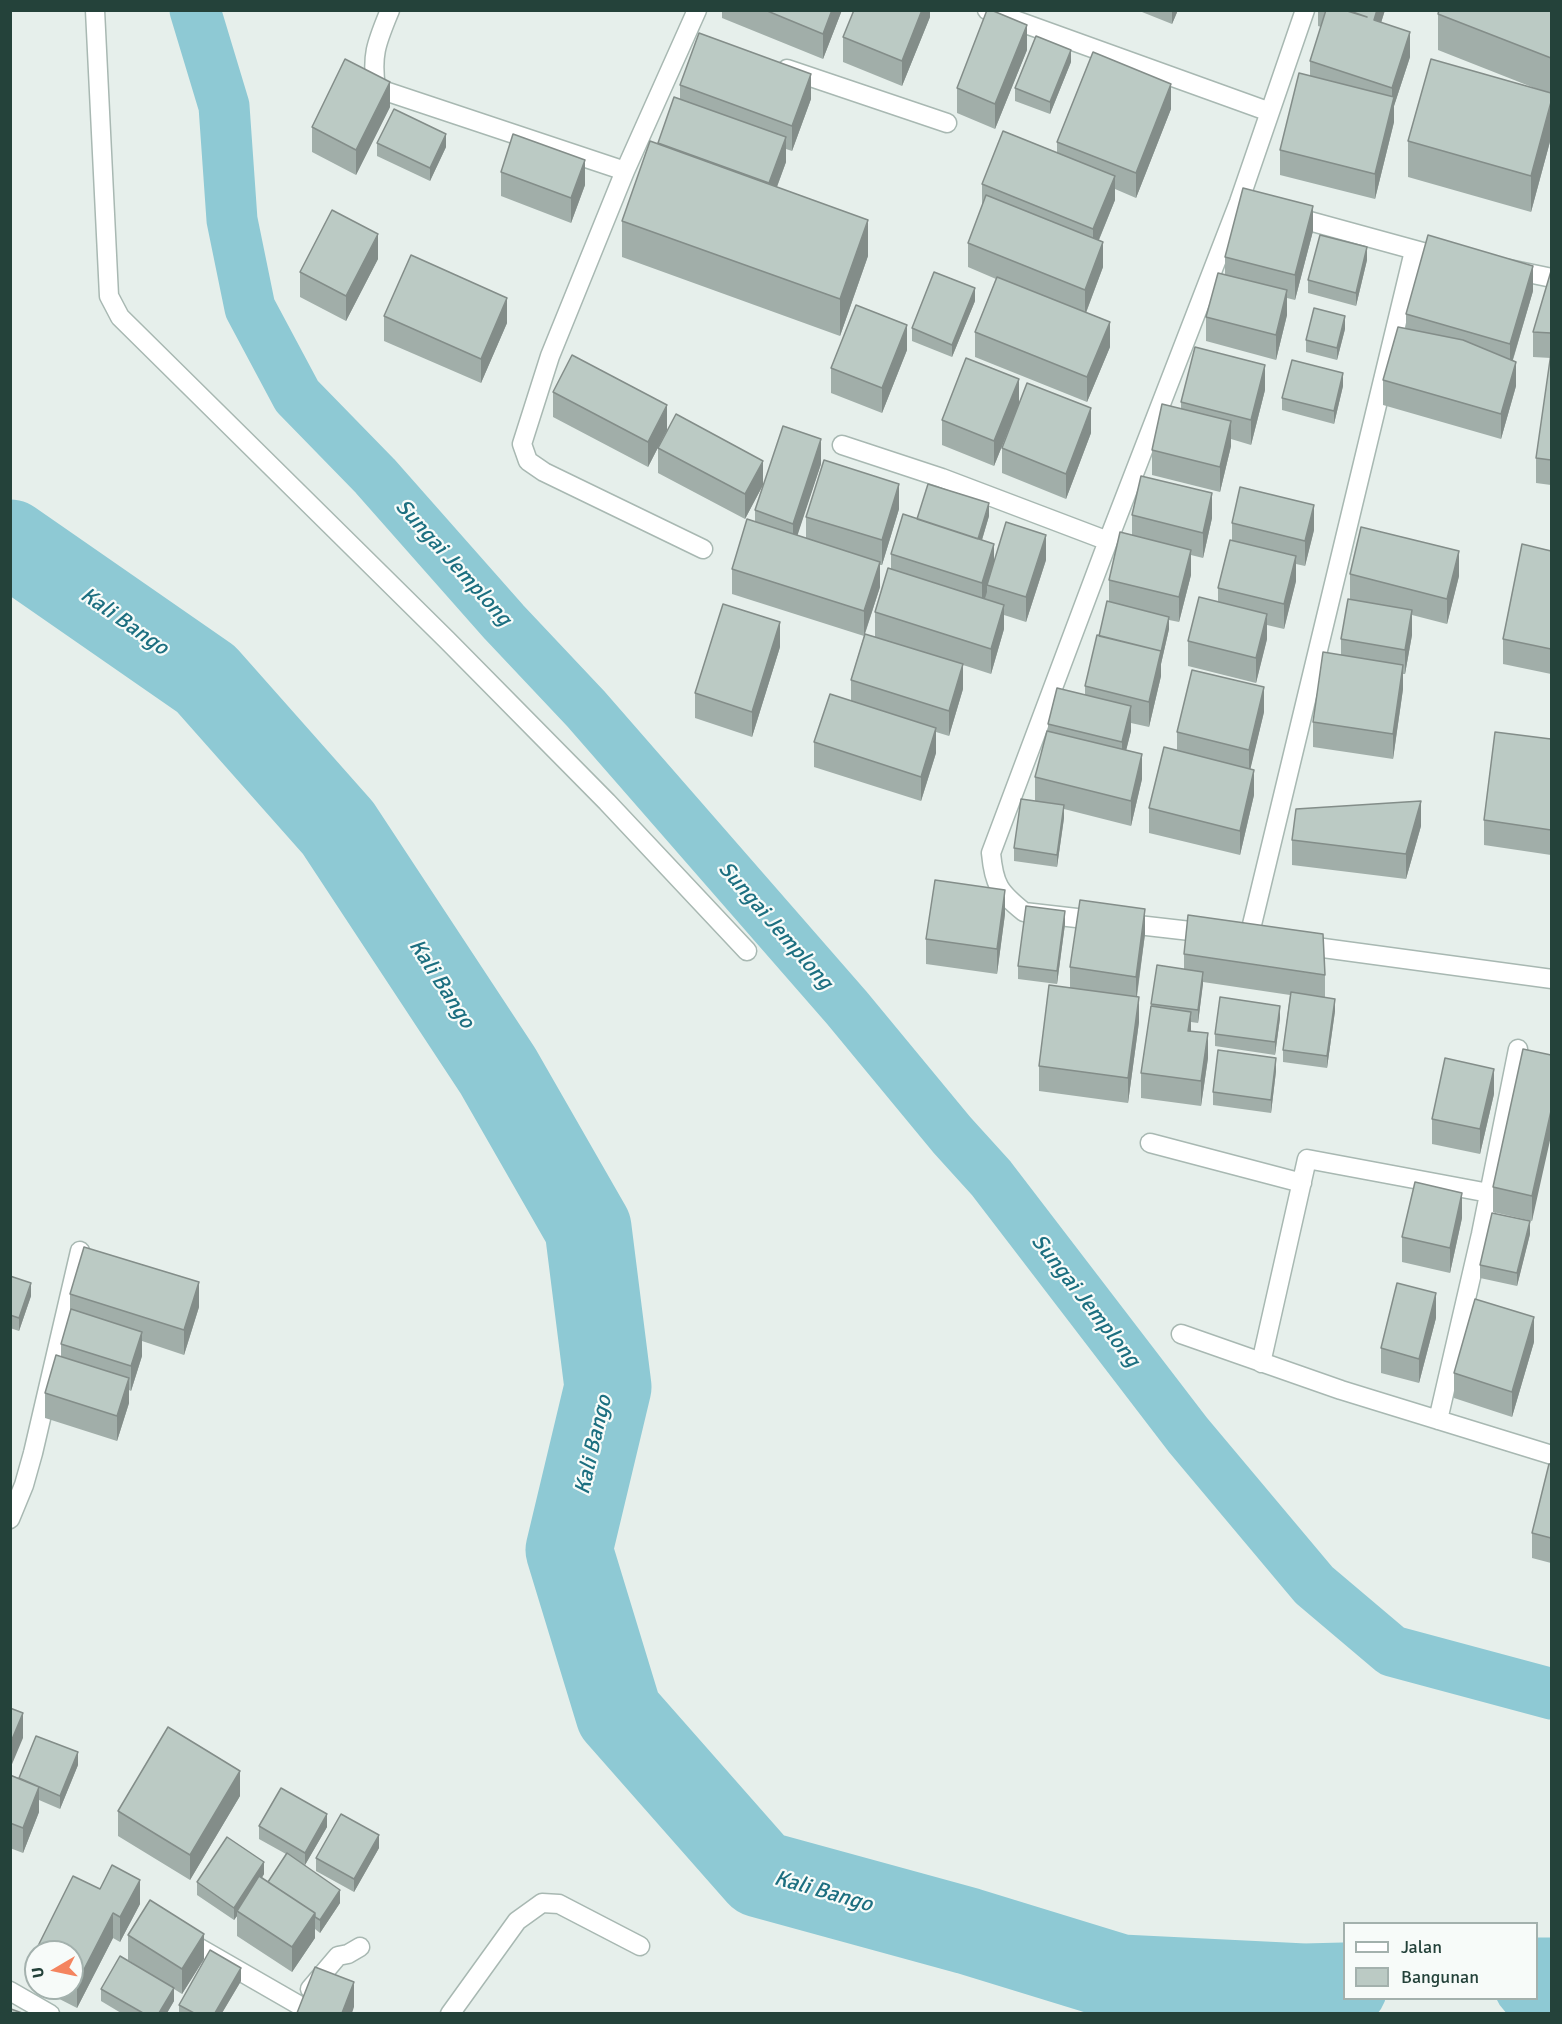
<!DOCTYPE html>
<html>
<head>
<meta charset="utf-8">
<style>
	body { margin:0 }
	#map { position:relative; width:1562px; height:2024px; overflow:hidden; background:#e6efeb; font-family:Signika,sans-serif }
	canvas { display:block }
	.frame { position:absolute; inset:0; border:12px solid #24423a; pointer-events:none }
	.legend { position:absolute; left:1343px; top:1922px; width:195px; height:78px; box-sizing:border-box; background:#f7fbf9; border:2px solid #a3b1ad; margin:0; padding:8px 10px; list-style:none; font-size:18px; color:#24423a }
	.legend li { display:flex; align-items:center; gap:12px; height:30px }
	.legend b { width:30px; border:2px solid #a3b1ad }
	.north { position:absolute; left:24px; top:1940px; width:60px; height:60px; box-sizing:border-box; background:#f7fbf9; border:2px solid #a3b1ad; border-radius:50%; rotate:261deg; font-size:16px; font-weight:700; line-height:24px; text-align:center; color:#24423a }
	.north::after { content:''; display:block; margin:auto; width:21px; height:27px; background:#f4845f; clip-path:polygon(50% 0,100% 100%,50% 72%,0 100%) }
</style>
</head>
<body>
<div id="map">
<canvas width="1562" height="2024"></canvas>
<div class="frame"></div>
<ul class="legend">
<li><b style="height:8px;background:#fff"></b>Jalan</li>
<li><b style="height:16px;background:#bbcac4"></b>Bangunan</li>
</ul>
<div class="north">U</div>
</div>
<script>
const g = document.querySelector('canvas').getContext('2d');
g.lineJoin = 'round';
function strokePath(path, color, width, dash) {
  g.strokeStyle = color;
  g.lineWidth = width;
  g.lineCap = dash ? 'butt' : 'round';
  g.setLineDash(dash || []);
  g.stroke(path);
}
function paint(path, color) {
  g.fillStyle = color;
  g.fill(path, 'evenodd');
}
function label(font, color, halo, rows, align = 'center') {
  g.font = font + ' Signika,sans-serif';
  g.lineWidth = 4.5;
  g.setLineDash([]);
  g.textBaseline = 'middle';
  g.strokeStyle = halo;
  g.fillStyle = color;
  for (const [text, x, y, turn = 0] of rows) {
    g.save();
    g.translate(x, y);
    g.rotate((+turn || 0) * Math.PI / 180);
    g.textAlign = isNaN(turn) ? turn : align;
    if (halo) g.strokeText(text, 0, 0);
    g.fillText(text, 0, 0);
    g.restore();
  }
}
strokePath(new Path2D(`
	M195,10L224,106L232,220L250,308L297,396L375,476L504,622L586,709L847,1008L952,1135L991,1178L1188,1435L1314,1585L1392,1651L1552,1694`), '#8ec9d4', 51);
strokePath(new Path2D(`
	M10,543L206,679L338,828L498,1071L588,1228L608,1387L569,1550L619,1714L760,1874L968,1931L1121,1978L1304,1987L1344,1986
	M1536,1981H1552`), '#8ec9d4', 87);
const street = new Path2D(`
	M95,10L109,296L120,317L447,640L607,802L747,951
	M390,10C377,42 371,54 376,88L625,171L697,10
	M987,10L1270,112
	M787,69L947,123
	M625,171L550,356L522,444L528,461L544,472L703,549
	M1291,216L1426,253
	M1509,269L1552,278
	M842,445L942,478L1108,541
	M1208,933L1024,912C999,892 994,885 991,853L1108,541L1239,202L1305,10
	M1249,937L1414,251
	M1301,945L1552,979
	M1150,1143L1302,1183
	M1181,1334L1341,1390L1552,1455
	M1261,1363L1307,1159L1489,1193
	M1438,1420L1481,1234L1518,1049
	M10,1519L24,1485L33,1453L80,1251
	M184,1939L297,2004
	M310,1989L338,1956L348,1954L360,1947
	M10,1991L50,2014
	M450,2014L517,1921L542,1903L559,1904L640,1946`);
strokePath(street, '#a8b8b2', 21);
strokePath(street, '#fff', 18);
paint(new Path2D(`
	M722,10H842L823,59L722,18Z
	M930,10V17L902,86L843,62V37Z
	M1137,10H1178L1172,24Z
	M1318,10H1385L1381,23L1410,57L1394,106V122L1375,199L1280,175V150L1310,75V61L1321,27L1318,26Z
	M1551,10V138L1531,212L1408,177V141L1542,91L1438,50V14Z
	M1027,50L995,129L957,113V88Z
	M1071,62L1050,114L1015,101V88Z
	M680,85L811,99L792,151L786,149V162L777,187L868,256L840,336L622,257V221L658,143L680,99Z
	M390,107L356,175L312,152V127Z
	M1171,109L1136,198L1115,189V200L1099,240L1103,267L1086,313L1110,347L1087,402L975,357V332L996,279L968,267V243L982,206V184L1057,153V142Z
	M377,143L446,147L430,181L377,156Z
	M501,172L585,185L571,223L501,196Z
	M1313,231L1295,300L1287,298V315L1276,360L1206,341V317L1225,274V257Z
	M378,259L346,321L300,297V272Z
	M1367,260L1356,306L1308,293V280Z
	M1551,271V485L1536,483V458L1551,358L1533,357V332Z
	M1533,291L1513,360L1516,386L1501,439L1383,405V380L1406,329V314Z
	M975,301L952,357L912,341V328Z
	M384,316L507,323L481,383L384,341Z
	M1345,329L1337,360L1306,352V340Z
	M907,350L882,413L831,393V368Z
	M1343,386L1334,424L1282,410V398Z
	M1265,390L1251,445L1231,439V446L1220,492L1152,475V450L1181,409V402Z
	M553,392L667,430L648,467L553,417Z
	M1019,404L994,466L942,445V420Z
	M1091,433L1066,499L1002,473V448Z
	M658,448L763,485L745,519L658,473Z
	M821,464L797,535L806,538V517L899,509L882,565H880V587L865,634L875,637V612L891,569V554L917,519L989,516L982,540L994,561L1046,560L1026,622L1004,615V629L991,674L963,665V689L949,736L936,732V753L921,801L814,767V742L851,701V680L864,636L732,594V569L755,521V510Z
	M1132,515L1212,518L1203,558L1191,555V575L1179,622L1169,620V629L1161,664V676L1149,727L1131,723V731L1126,750L1142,779L1131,826L1064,809V818L1057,867L1014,861V848L1035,801V777L1048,731V724L1085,695V686L1109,602V580L1132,535Z
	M1232,523L1314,530L1305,566L1296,564V581L1284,629L1267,625V639L1256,683L1188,666V641L1218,602V588L1232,540Z
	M1551,551V674L1503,664V639Z
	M1350,574L1459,576L1447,624L1412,615V635L1405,674H1403V689L1393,759L1313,747V722L1341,655V639L1350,599Z
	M780,647L752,737L695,718V693Z
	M1264,712L1250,769L1254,795L1240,855L1149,833V808L1177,750V732Z
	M1551,739V855L1484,845V820Z
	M1421,826L1406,879L1292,865V840Z
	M1005,914L997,974L926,964V939Z
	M1065,924L1057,984L1018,979V966Z
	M1145,934L1137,997L1139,1022L1128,1103L1039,1091V1066L1070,987V967Z
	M1184,954L1325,975V997L1335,1011L1327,1068L1283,1062V1050L1290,995L1203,982L1198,1023L1191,1022V1031L1208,1058L1201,1106L1141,1098V1073L1157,965L1184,969Z
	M1280,1018L1275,1055L1215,1046V1034Z
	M1551,1055L1532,1221L1493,1212V1187Z
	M1276,1071L1271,1113L1213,1105V1092Z
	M1494,1094L1480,1154L1432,1144V1119Z
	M1462,1218L1450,1273L1402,1262V1237Z
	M1530,1234L1517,1286L1480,1278V1265Z
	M10,1276L31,1296L19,1331L10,1328Z
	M70,1294L199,1307L184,1355L142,1341V1356L131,1391L129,1390V1403L117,1441L45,1418V1393L61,1356V1344L70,1314Z
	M1436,1318L1419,1383L1381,1373V1348Z
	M1534,1342L1512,1417L1454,1398V1373Z
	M1551,1464V1563L1532,1558V1533Z
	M78,1765L60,1809L39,1800V1812L23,1853L10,1848V1775L19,1778Z
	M240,1796L190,1880L118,1836V1811Z
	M259,1826L327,1827L305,1865L340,1903L320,1933L315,1929V1938L292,1972L237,1936V1916L234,1920L197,1895V1882L264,1874L262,1878L268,1882L286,1854L259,1839Z
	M379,1848L354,1892L316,1871V1858Z
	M112,1865L140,1880V1904L120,1942L113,1938L77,2008L38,1988H72V1952H36V1987L31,1985V1960L73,1876L100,1889Z
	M128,1935L204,1959L182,1994L174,1989V2001L167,2013H121L101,2001V1989L159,1980L128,1960Z
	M241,1981L222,2013H179V2005Z`), '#a1aea9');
paint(new Path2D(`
	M832,10H842L823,59V34Z
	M922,10H930V17L902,86V61Z
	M1172,10H1178L1172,24Z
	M1377,10H1385L1374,45V20Z
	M1027,25V50L995,129V104Z
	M1410,32V57L1394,106V122L1375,199V174L1392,106V88Z
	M1071,50V62L1050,114V102Z
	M811,74V99L792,151V126Z
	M390,82V107L356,175V150Z
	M1171,84V109L1136,198V173Z
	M1551,102V138L1531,212V176Z
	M446,134V147L430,181V168Z
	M786,137V162L769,208V183Z
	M585,160V185L571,223V198Z
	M1115,176V200L1093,254V229Z
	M1313,206V231L1295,300V275Z
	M868,220V256L840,336V299Z
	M378,234V259L346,321V296Z
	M1103,242V267L1085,315V290Z
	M1367,247V260L1356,306V293Z
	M1533,266V291L1510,369V344Z
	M975,288V301L952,357V345Z
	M1287,290V315L1276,360V335Z
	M507,298V323L481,383V359Z
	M1345,316V329L1337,360V348Z
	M1110,322V347L1087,402V377Z
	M907,325V350L882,413V388Z
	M1516,362V386L1501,439V414Z
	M1265,365V390L1251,445V420Z
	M1343,373V386L1334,424V411Z
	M1019,379V404L994,466V441Z
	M667,405V430L648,467V442Z
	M1091,408V433L1066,499V474Z
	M1231,421V446L1220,492V467Z
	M821,439V464L793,549V524Z
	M763,461V485L745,519V494Z
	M899,484V509L882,565V540Z
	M1212,493V518L1203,558V533Z
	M989,503V516L978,553V540Z
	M1314,505V530L1305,566V541Z
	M1046,535V560L1026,622V597Z
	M994,544V569L987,585V592L982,608V583Z
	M1191,550V575L1179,622V597Z
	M1459,551V576L1447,624V599Z
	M1296,556V581L1284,629V604Z
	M880,562V587L864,636V611Z
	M1004,605V629L991,674V649Z
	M1412,610V635L1405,674V650Z
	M1267,614V639L1256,683V658Z
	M1169,617V629L1161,664V676L1149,727V702Z
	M780,622V647L752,737V712Z
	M963,664V689L949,736V711Z
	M1403,665V689L1393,759V734Z
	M1264,687V712L1249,775V750Z
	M1131,706V731L1122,767V742Z
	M936,728V753L921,801V777Z
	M1142,754V779L1131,826V801Z
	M1254,770V795L1240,855V831Z
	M1421,801V826L1406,879V854Z
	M1064,805V818L1057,867V855Z
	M1005,890V914L997,974V949Z
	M1145,909V934L1136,1001V977Z
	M1065,911V924L1057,984V971Z
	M1203,972V984L1198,1023V1010Z
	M1139,997V1022L1128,1103V1078Z
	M1335,999V1011L1327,1068V1056Z
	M1280,1006V1018L1275,1055V1042Z
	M1191,1012V1036L1188,1031Z
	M1208,1033V1058L1201,1106V1081Z
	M1276,1058V1071L1271,1113V1100Z
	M1494,1069V1094L1480,1154V1129Z
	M1551,1111V1136L1532,1221V1196Z
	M1462,1193V1218L1450,1273V1248Z
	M1530,1221V1234L1517,1286V1273Z
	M199,1282V1307L184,1355V1330Z
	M31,1283V1296L19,1331V1318Z
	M1436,1293V1318L1419,1383V1359Z
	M1534,1317V1342L1512,1417V1392Z
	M142,1332V1356L131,1391V1366Z
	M129,1378V1403L117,1441V1416Z
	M23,1713V1738L10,1769V1744Z
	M78,1752V1765L60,1809V1796Z
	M240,1771V1796L190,1880V1855Z
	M39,1787V1812L23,1853V1828Z
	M327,1814V1827L305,1865V1853Z
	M379,1835V1848L354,1892V1879Z
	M264,1862V1874L239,1913L237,1911V1916L234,1920V1908Z
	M140,1880V1904L120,1942V1917Z
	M340,1890V1903L320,1933V1920Z
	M113,1913V1938L77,2008V1983Z
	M315,1913V1938L292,1972V1947Z
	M204,1934V1959L182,1994V1969Z
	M241,1968V1981L222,2013H215Z
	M354,1982V2007L352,2013H342Z
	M174,1988V2001L167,2013H159Z`), '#838d89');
const building = new Path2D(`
	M765,10H832L823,34Z
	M854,10H922L902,61L843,37Z
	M987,10H991L1027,25L995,104L957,88Z
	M1326,10H1344L1367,17L1347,10H1377L1374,20L1410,32L1392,88L1310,61Z
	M1439,10H1551V58L1438,14Z
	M699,33L811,74L792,126L680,85Z
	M1036,36L1071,50L1050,102L1015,88Z
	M1093,52L1171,84L1136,173L1057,142Z
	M345,59L390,82L356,150L312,127Z
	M1431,59L1551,93V102L1531,176L1408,141Z
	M1299,73L1394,97L1375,174L1280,150Z
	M674,97L786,137L769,183L658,143Z
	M394,109L446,134L430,168L377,143Z
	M1003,131L1115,176L1093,229L982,184Z
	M513,134L585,160L571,198L501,172Z
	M650,141L868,220L840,299L622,221Z
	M1243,188L1313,206L1295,275L1225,257Z
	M986,195L1103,242L1085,290L968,243Z
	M332,210L378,234L346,296L300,272Z
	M1320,235L1367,247L1356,293L1308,280Z
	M1428,235L1533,266L1510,344L1406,314Z
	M411,255L507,298L481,359L384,316Z
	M1551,271V333L1533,332Z
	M934,272L975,288L952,345L912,328Z
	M1218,273L1287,290L1276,335L1206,317Z
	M997,277L1110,322L1087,377L975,332Z
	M856,305L907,325L882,388L831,368Z
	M1314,308L1345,316L1337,348L1306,340Z
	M1398,327L1463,340L1516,362L1501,414L1383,380Z
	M1195,347L1265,365L1251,420L1181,402Z
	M1551,353V460L1536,458Z
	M572,355L667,405L648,442L553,392Z
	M966,358L1019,379L994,441L942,420Z
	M1292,360L1343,373L1334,411L1282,398Z
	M1027,383L1091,408L1066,474L1002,448Z
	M1162,404L1231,421L1220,467L1152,450Z
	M676,414L763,461L745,494L658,448Z
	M783,426L821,439L793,524L755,510Z
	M824,460L899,484L882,540L806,517Z
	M1141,476L1212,493L1203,533L1132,515Z
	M928,484L989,503L978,539L917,519Z
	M1240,487L1314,505L1305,541L1232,523Z
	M903,514L994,544L982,583L891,554Z
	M747,519L880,562L864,611L732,569Z
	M1006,522L1046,535L1026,597L987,585Z
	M1361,527L1459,551L1447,599L1350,574Z
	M1120,532L1191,550L1179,597L1109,580Z
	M1230,540L1296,556L1284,604L1218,588Z
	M1522,544L1551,551V649L1503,639Z
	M888,568L1004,605L991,649L875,612Z
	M1199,597L1267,614L1256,658L1188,641Z
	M1348,599L1412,610L1405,650L1341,639Z
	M1107,601L1169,617L1161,652V651L1099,636Z
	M723,604L780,622L752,712L695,693Z
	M865,634L963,664L949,711L851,680Z
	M1097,635L1161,651L1149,702L1085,686Z
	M1323,652L1403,665L1393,734L1313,722Z
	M1192,670L1264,687L1249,750L1177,732Z
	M1057,688L1131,706L1122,742L1048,724Z
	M830,694L936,728L921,777L814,742Z
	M1047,731L1142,754L1131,801L1035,777Z
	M1495,732L1551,739V830L1484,820Z
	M1164,747L1254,770L1240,831L1149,808Z
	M1021,799L1064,805L1057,855L1014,848Z
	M1421,801L1406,854L1292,840L1296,809Z
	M935,880L1005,890L997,949L926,939Z
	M1080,900L1145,909L1136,977L1070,967Z
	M1026,906L1065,911L1057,971L1018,966Z
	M1188,915L1323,934L1325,975L1184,954Z
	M1157,965L1203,972L1198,1010L1151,1004Z
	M1049,985L1139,997L1128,1078L1039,1066Z
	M1291,992L1335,999L1327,1056L1283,1050Z
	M1220,997L1280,1006L1275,1042L1215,1034Z
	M1151,1006L1191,1012L1188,1031L1208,1033L1201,1081L1141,1073Z
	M1523,1049L1551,1055V1111L1532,1196L1493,1187Z
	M1218,1050L1276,1058L1271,1100L1213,1092Z
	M1445,1058L1494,1069L1480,1129L1432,1119Z
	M1415,1182L1462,1193L1450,1248L1402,1237Z
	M1492,1213L1530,1221L1517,1273L1480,1265Z
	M84,1247L199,1282L184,1330L70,1294Z
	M10,1276L31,1283L19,1318L10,1315Z
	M1397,1283L1436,1293L1419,1359L1381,1348Z
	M1475,1299L1534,1317L1512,1392L1454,1373Z
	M71,1309L142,1332L131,1366L61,1344Z
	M56,1355L129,1378L117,1416L45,1393Z
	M1549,1464H1551V1538L1532,1533Z
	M10,1708L23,1713L10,1744Z
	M168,1727L240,1771L190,1855L118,1811Z
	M36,1736L78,1752L60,1796L19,1778Z
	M10,1775L39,1787L23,1828L10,1823Z
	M281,1788L327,1814L305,1853L259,1826Z
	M341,1814L379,1835L354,1879L316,1858Z
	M227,1837L264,1862L234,1908L197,1882Z
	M287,1853L340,1890L320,1920L315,1917V1913L268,1882Z
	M112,1865L140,1880L120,1917L113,1913L77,1983L72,1981V1952H36V1962L31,1960L73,1876L100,1889Z
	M259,1876L315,1913L292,1947L237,1911Z
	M150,1900L204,1934L182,1969L128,1935Z
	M210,1950L241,1968L215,2013H194L179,2005Z
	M120,1956L174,1988L159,2013H143L101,1989Z
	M315,1967L354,1982L342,2013H297Z
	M11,2009L22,2013H10Z`);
paint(building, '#bbcac4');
strokePath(building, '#838d89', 1.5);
label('italic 22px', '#1c6f80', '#f7fbf9', [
	["Sungai Jemplong",453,563,48],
	["Kali Bango",124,622,35],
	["Sungai Jemplong",775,926,49],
	["Kali Bango",441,984,57],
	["Sungai Jemplong",1085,1301,52],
	["Kali Bango",594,1445,-77],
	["Kali Bango",823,1892,16]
]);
</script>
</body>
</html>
